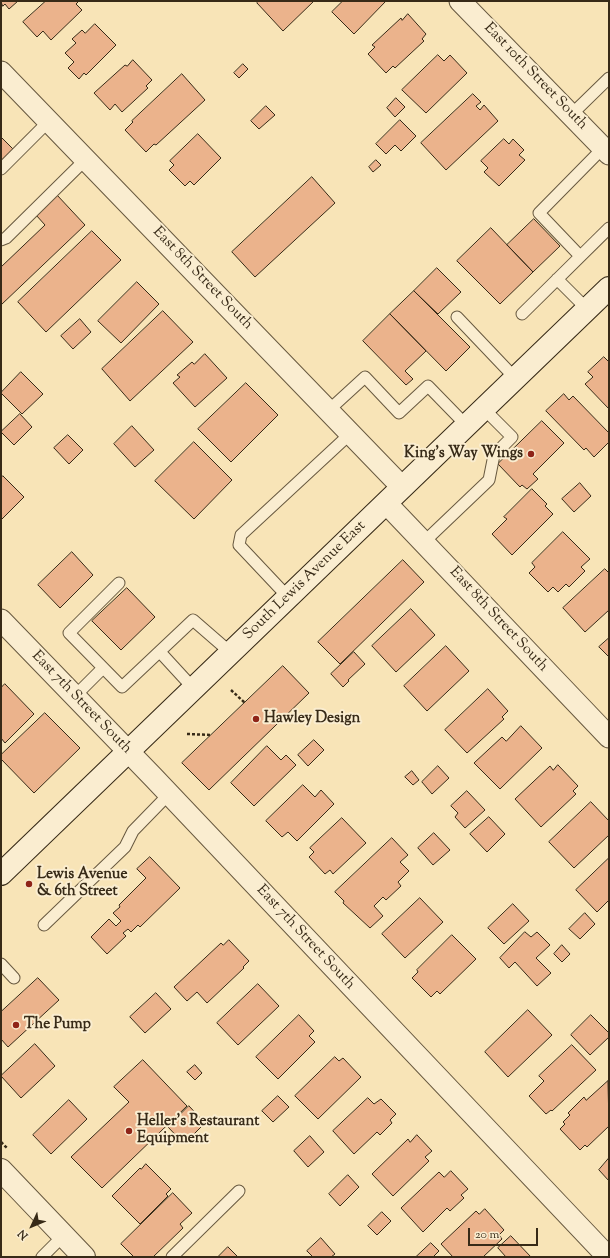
<!DOCTYPE html>
<html>
<head>
<meta charset="utf-8">
<style>
	body { margin:0 }
	#map { position:relative; width:610px; height:1258px; overflow:hidden; background:#f8e4b7; font-family:"Sorts Mill Goudy",serif }
	canvas { display:block }
	.frame { position:absolute; inset:0; border:2px solid #372a17; pointer-events:none }
	.north { position:absolute; left:12px; top:1206px; width:40px; height:40px; -webkit-text-stroke:3px #faedd0; paint-order:stroke; rotate:226deg; font-size:11px; font-weight:700; line-height:16px; text-align:center; color:#372a17 }
	.north::after { content:''; display:block; margin:auto; width:14px; height:18px; background:#372a17; clip-path:polygon(50% 0,100% 100%,50% 72%,0 100%) }
	.scale { position:absolute; left:468px; top:1228px; width:70px; height:18px; box-sizing:border-box; border:2px solid #372a17; border-top:0; padding-left:5px; font-size:12px; line-height:14px; white-space:nowrap; color:#372a17; -webkit-text-stroke:3px #faedd0; paint-order:stroke }
</style>
</head>
<body>
<div id="map">
<canvas width="610" height="1258"></canvas>
<div class="frame"></div>
<div class="north">N</div>
<div class="scale">20 m</div>
</div>
<script>
const g = document.querySelector('canvas').getContext('2d');
g.lineJoin = 'round';
function paint(path, color) {
  g.fillStyle = color;
  g.fill(path, 'evenodd');
}
function strokePath(path, color, width, dash) {
  g.strokeStyle = color;
  g.lineWidth = width;
  g.lineCap = dash ? 'butt' : 'round';
  g.setLineDash(dash || []);
  g.stroke(path);
}
function label(font, color, halo, rows, align = 'center') {
  g.font = font + ' "Sorts Mill Goudy",serif';
  g.lineWidth = 4;
  g.setLineDash([]);
  g.textBaseline = 'middle';
  g.strokeStyle = halo;
  g.fillStyle = color;
  for (const [text, x, y, turn = 0] of rows) {
    g.save();
    g.translate(x, y);
    g.rotate((+turn || 0) * Math.PI / 180);
    g.textAlign = isNaN(turn) ? turn : align;
    if (halo) g.strokeText(text, 0, 0);
    g.fillText(text, 0, 0);
    g.restore();
  }
}
const building = new Path2D(`
	M1,1H18L9,9L5,4L3,6Z
	M46,1H79L76,4L82,10L51,40L43,31L37,37L23,22Z
	M259,1H314L283,31L257,3Z
	M343,1H386L354,34L332,12Z
	M408,14L426,34L422,39L424,41L395,68L393,66L386,73L368,54L375,47L372,45L401,18L402,20Z
	M95,24L116,45L86,75L84,73L79,79L68,68L74,62L65,53L76,43L72,39L82,30L85,33Z
	M438,55L444,61L450,55L467,73L426,113L402,90Z
	M133,60L152,80L146,86L148,88L122,112L115,104L110,110L94,93L125,65L127,66Z
	M243,64L248,69L239,78L234,73Z
	M182,74L205,100L156,145L154,144L146,152L125,130L133,122L132,121Z
	M473,94L481,102L476,106L480,110L484,105L498,121L446,170L421,143Z
	M396,98L405,107L395,117L387,108Z
	M266,106L275,115L259,129L251,121Z
	M400,120L416,136L401,151L395,145L386,154L376,144Z
	M198,134L221,158L194,185L190,181L185,186L169,170L174,165L170,161Z
	M1,137L14,150L1,163Z
	M504,139L509,144L513,139L524,150L519,155L525,160L499,186L484,172L488,168L481,161Z
	M376,160L381,165L373,172L369,167Z
	M312,177L335,203L255,277L232,252Z
	M57,195L85,225L1,305V267L45,225L36,215Z
	M534,219L560,246L533,272L507,245Z
	M491,228L533,272L500,304L457,261Z
	M92,231L121,260L46,332L18,302Z
	M437,268L461,292L438,314L414,291Z
	M137,282L159,304L121,343L98,321Z
	M414,291L470,347L446,371L390,314Z
	M163,311L193,342L130,401L102,369Z
	M390,314L426,351L405,371L413,379L406,385L363,341Z
	M80,319L91,332L73,349L61,336Z
	M205,354L227,378L195,407L173,383L180,377L177,375L192,362L194,364Z
	M604,357L609,362V409L585,384L593,377L588,372Z
	M21,372L43,394L22,414L1,393Z
	M246,383L278,415L231,462L198,429Z
	M564,394L569,400L573,396L609,433V442L594,457L586,448L584,450L546,411Z
	M20,414L32,427L14,445L1,432Z
	M542,421L564,443L533,474L538,479L527,489L522,485L520,487L498,464Z
	M132,426L154,450L135,467L114,444Z
	M68,435L83,450L69,464L54,448Z
	M194,442L232,480L194,519L155,481Z
	M3,476L24,497L1,520V478Z
	M580,483L591,496L574,512L562,499Z
	M532,489L547,504L545,506L553,514L512,555L492,534L507,519L504,517Z
	M563,532L590,559L581,567L585,571L569,587L566,584L558,592L553,587L548,592L529,573L535,567L532,563Z
	M72,552L93,575L60,608L38,585Z
	M403,560L424,582L340,664L318,642Z
	M605,569L609,573V610L585,632L563,608Z
	M127,588L155,617L121,650L92,621Z
	M411,609L435,635L396,672L372,646Z
	M609,638V657L599,647Z
	M446,646L469,671L427,711L404,686Z
	M354,652L365,664L348,680L349,681L343,687L331,674Z
	M283,666L309,693L209,790L182,763Z
	M5,684L34,714L5,743L1,738V688Z
	M488,689L508,711L502,717L504,719L467,753L445,730Z
	M45,713L80,748L34,793L1,759V755Z
	M521,726L542,748L500,789L474,763L502,737L506,741Z
	M314,740L324,750L308,766L298,755Z
	M267,746L281,760L286,755L296,765L254,806L231,783Z
	M558,765L578,786L573,791L576,794L541,827L515,799L550,766L553,770Z
	M438,766L449,778L432,794L422,782Z
	M412,771L419,780L413,785L405,777Z
	M303,785L315,797L321,790L334,804L297,841L288,832L282,837L266,821Z
	M467,791L485,810L465,828L455,817L458,813L451,806Z
	M591,802L609,821V835L574,868L549,842Z
	M489,817L505,834L487,852L470,834Z
	M342,818L366,843L333,874L330,870L325,874L309,857L314,852L310,848Z
	M434,833L450,850L433,865L418,848Z
	M392,838L408,855L400,862L409,871L398,882L401,886L386,900L383,897L374,906L383,916L370,928L343,903L344,901L335,892Z
	M150,857L180,888L140,927L138,925L131,932L128,929L123,933L126,936L107,954L91,937L109,919L116,926L121,921L113,913L120,907L119,905L146,878L137,869Z
	M609,858V900L597,912L576,890Z
	M420,898L443,922L405,958L382,934Z
	M513,904L529,921L504,944L488,928Z
	M585,913L595,924L580,939L569,929Z
	M525,932L531,937L537,932L550,945L536,958L551,973L537,986L515,962L509,968L500,958Z
	M452,935L476,959L440,994L437,991L431,997L412,978L418,972L417,970Z
	M229,940L249,961L243,967L244,968L207,1003L197,992L187,1001L174,987L221,943L223,945Z
	M562,945L570,954L562,962L554,954Z
	M38,978L59,1000L8,1047L1,1039V1012Z
	M258,984L279,1006L238,1045L217,1023Z
	M156,993L171,1009L145,1033L130,1017Z
	M528,1010L552,1035L508,1077L485,1052Z
	M299,1015L314,1031L309,1036L315,1042L278,1079L256,1057Z
	M591,1015L609,1033V1037L590,1055L571,1035Z
	M35,1044L55,1066L21,1098L1,1076Z
	M572,1045L596,1070L552,1111L551,1110L546,1114L529,1096L544,1081L539,1076Z
	M335,1057L339,1061L343,1058L361,1077L318,1119L295,1096Z
	M143,1060L187,1106L102,1188L71,1157L129,1102L114,1087Z
	M195,1065L202,1073L195,1080L187,1072Z
	M608,1081L609,1126L587,1147L585,1145L580,1150L560,1129L565,1124L563,1122L570,1115L568,1113L584,1097L586,1100Z
	M278,1096L289,1107L273,1122L262,1111Z
	M368,1098L374,1104L381,1099L396,1114L390,1120L392,1123L380,1135L377,1132L354,1154L333,1131Z
	M69,1100L87,1119L51,1154L33,1135Z
	M189,1106L205,1123L184,1144L168,1127Z
	M417,1135L432,1151L425,1157L429,1161L393,1196L372,1174L408,1139L410,1142Z
	M310,1136L324,1152L308,1167L294,1151Z
	M609,1158V1181L599,1170Z
	M146,1164L171,1189L166,1194L168,1196L140,1224L112,1196L140,1168L141,1169Z
	M451,1171L468,1189L461,1195L464,1198L450,1211L447,1208L423,1232L401,1208L439,1172L444,1177Z
	M348,1175L359,1187L340,1206L329,1194Z
	M173,1193L192,1213L180,1224L183,1228L153,1257H134L121,1244Z
	M485,1209L504,1230L499,1235L502,1239L483,1257H453L441,1244L476,1211L479,1214Z
	M382,1212L391,1221L377,1235L368,1226Z
	M511,1236L531,1257H506L498,1248Z
	M321,1238L335,1254L331,1257H313L307,1251Z
	M431,1243L439,1251L433,1257H416Z
	M228,1247L238,1257H218Z`);
paint(building, '#ebb38c');
strokePath(building, '#372a17', 1);
const service = new Path2D(`
	M571,115L609,78
	M1,169L49,121
	M1,240L6,238L86,159
	M580,256L539,213L603,148
	M557,279L587,309
	M522,314L609,228
	M457,317L515,378
	M329,410L365,377L399,413L428,386L466,425
	M424,542L489,480L494,455L512,437L484,409
	M119,583L69,633L122,687L193,620L231,653
	M288,597L239,545L241,535L351,433
	M160,652L194,689
	M75,696L103,668
	M44,925L125,847L133,831L169,794
	M1,964L14,978
	M42,1257L64,1235
	M172,1257L239,1191`);
const minor = new Path2D(`
	M460,1L609,154
	M1,72L402,487
	M386,503L609,737
	M1,620L153,777L608,1257`);
const tertiary = new Path2D(`
	M1,1170L84,1257`);
const secondary = new Path2D(`
	M1,874L609,288`);
strokePath(service, '#67583f', 13);
strokePath(minor, '#67583f', 23);
strokePath(tertiary, '#67583f', 24);
strokePath(secondary, '#372a17', 24);
strokePath(new Path2D(`
	M231,690L245,703
	M187,734L212,735
	M1,1142L7,1148`), '#372a17', 2.5, [3, 2]);
strokePath(service, '#faedd0', 11);
strokePath(minor, '#faedd0', 21);
strokePath(tertiary, '#faedd0', 22);
strokePath(secondary, '#faedd0', 22);
for (const [x, y, r, color] of [
	[531,454,4,"#8f2418"],
	[256,719,4,"#8f2418"],
	[29,884,4,"#8f2418"],
	[16,1025,4,"#8f2418"],
	[129,1131,4,"#8f2418"]
]) {
  const dot = new Path2D();
  dot.arc(x, y, r, 0, 2 * Math.PI);
  g.fillStyle = color;
  g.fill(dot);
  strokePath(dot, '#faedd0', 1.5);
}
label('15px', '#372a17', '#faedd0', [
	["East 10th Street South",535,77,46],
	["East 8th Street South",202,279,46],
	["South Lewis Avenue East",305,581,-44],
	["East 8th Street South",498,620,47],
	["East 7th Street South",81,703,46],
	["East 7th Street South",305,938,47]
]);
label('bold 15px', '#372a17', '#faedd0', [
	["King's Way Wings",523,454,"right"],
	["Hawley Design",264,719],
	["Lewis Avenue",37,875],
	["& 6th Street",37,892],
	["The Pump",24,1025],
	["Heller's Restaurant",137,1122],
	["Equipment",137,1139]
], 'left');
</script>
</body>
</html>
